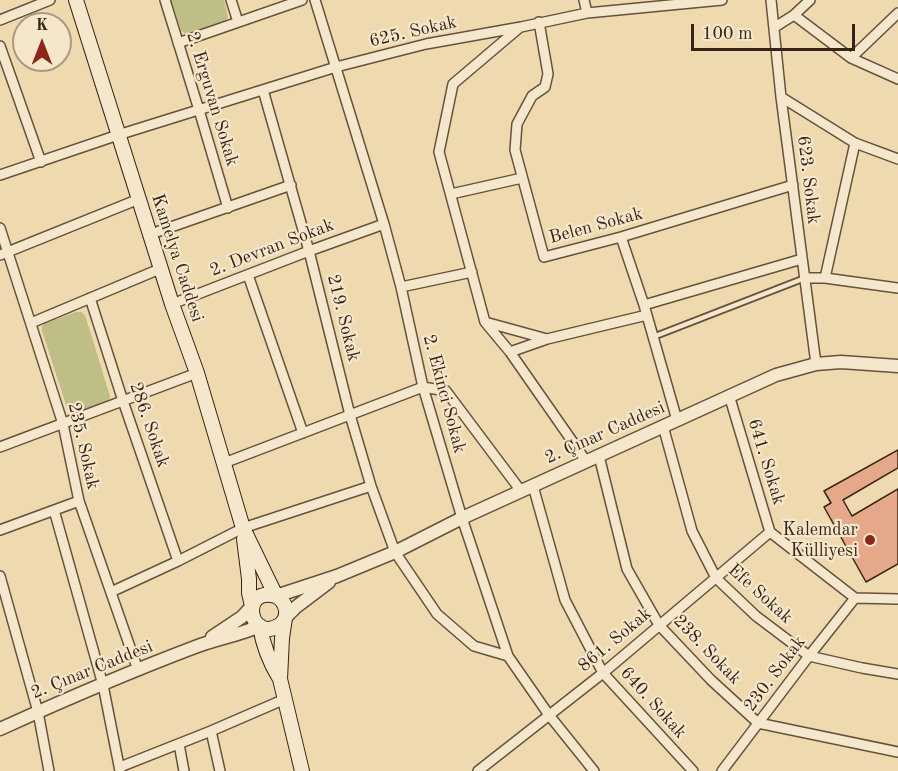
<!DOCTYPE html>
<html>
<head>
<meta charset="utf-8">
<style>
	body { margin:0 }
	#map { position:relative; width:898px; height:771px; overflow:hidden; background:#efdab0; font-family:"Old Standard TT",serif }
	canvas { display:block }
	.north { position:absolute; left:12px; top:12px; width:60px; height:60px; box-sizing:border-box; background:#f5e7cc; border:2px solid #a99983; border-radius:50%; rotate:0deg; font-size:16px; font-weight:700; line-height:24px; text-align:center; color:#382416 }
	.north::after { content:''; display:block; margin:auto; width:21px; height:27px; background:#8f2418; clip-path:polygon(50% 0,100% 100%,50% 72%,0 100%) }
	.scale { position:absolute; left:691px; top:24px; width:164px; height:27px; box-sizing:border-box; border:3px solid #382416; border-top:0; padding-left:8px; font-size:18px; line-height:21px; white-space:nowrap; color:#382416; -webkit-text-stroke:4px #f5e7cc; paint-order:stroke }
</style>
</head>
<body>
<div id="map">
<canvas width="898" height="771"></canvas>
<div class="north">K</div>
<div class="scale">100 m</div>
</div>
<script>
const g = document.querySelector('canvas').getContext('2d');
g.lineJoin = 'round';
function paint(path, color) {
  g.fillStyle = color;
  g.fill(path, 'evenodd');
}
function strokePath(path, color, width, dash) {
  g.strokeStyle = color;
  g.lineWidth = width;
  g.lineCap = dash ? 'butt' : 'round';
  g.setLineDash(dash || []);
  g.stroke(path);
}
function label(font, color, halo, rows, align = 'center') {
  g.font = font + ' "Old Standard TT",serif';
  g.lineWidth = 4.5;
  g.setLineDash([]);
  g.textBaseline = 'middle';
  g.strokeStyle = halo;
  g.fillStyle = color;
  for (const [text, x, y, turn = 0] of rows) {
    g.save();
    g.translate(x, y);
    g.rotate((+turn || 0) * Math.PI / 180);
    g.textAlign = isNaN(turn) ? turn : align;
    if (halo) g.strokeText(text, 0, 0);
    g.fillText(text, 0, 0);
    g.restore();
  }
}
paint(new Path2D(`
	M171,0H224L228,17L225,21L186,34L181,31Z
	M76,312H81L85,315L110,396L109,402L75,415L69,414L42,331V326L46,323Z`), '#bfbe87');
const building = new Path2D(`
	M898,450V468L843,500L852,516L898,489V564L866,582L824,507L831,503L824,491Z`);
paint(building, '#e5a888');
strokePath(building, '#382416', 1.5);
const service = new Path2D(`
	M653,337L805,278`);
const minor = new Path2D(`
	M165,0L199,110L228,208
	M231,0L238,22
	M315,0L384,224L401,287L423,387L462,518L508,656L549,715L594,771
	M584,0L587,13
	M771,0L781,97L816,364
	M794,15L851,58L898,79
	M0,20L50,0
	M539,22L548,74L545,87L532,96L517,124L515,150L544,257L621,237L793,185
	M775,27L794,15L810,0
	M519,28L453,84L439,152L485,322L510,352L586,461
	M178,43L302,0
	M0,46L41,162
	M851,58L898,13
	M263,90L309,251L350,415L371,486L395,552L437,614L474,646L508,656
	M781,97L855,143L898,159
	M0,175L118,135L336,67L426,44L521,27L587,13L722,0
	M451,194L522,178
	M0,228L63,424L79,501L138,670
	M151,234L291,185
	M621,237L644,305L677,420
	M0,255L139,199
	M248,275L303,433
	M805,278H825L898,288
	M825,278L855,143
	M401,287L472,272
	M90,298L123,401L178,561
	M172,304L309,251L384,224
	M644,305L802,259
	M485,322L547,339L647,315
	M31,323L162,268
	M510,352L547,339
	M729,395L770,532L855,598L898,599
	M663,426L692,531L716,578L756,616L809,656L862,668L898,674
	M0,447L197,373
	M599,456L627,569L659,625L711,680L758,723L898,752
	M224,463L423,387L446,391L521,491
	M533,486L565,600L603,673L693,771
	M54,510L103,685L120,771
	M0,530L79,501
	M0,576L38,712L49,771
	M111,592L178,561L243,528L371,486
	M211,731L220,771
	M179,744L184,771
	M120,767L211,731L285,699
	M478,771L603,673L770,532
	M722,771L809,656L855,598`);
const tertiary = new Path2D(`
	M276,596L337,576L395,552L462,518L776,375L816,364L841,362L898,366
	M285,618L296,607L329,582
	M212,637L242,617L252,606
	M0,729C64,700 129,672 195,647C216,639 239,635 260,626`);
const secondary = new Path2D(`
	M76,0L172,304L197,373L243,528L276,596C287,602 291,618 278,626C249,642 239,586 276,596
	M244,539L249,579V593L252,606
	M260,626C263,646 270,663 280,679L302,771
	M280,679L282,638L285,618`);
strokePath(service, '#66523c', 8);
strokePath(minor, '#66523c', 12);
strokePath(tertiary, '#66523c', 15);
strokePath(secondary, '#382416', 16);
strokePath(service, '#f5e7cc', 4.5);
strokePath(minor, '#f5e7cc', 9);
strokePath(tertiary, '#f5e7cc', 12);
strokePath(secondary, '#f5e7cc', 14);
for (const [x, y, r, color] of [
	[870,540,6,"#8f2418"]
]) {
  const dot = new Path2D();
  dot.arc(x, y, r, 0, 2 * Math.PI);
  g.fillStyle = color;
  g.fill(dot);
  strokePath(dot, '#f5e7cc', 2);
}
label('18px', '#382416', '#f5e7cc', [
	["625. Sokak",413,32,-13],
	["2. Erguvan Sokak",212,99,73],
	["623. Sokak",808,180,83],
	["Belen Sokak",596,226,-15],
	["2. Devran Sokak",272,248,-21],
	["Kamelya Caddesi",177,258,72],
	["219. Sokak",343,318,76],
	["2. Ekinci Sokak",444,394,75],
	["286. Sokak",149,425,71],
	["2. Çınar Caddesi",605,433,-24],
	["235. Sokak",83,446,77],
	["641. Sokak",766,462,73],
	["Efe Sokak",760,594,42],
	["861. Sokak",615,640,-40],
	["238. Sokak",707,650,46],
	["2. Çınar Caddesi",92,670,-22],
	["230. Sokak",775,674,-53],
	["640. Sokak",653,703,48]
]);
label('18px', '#382416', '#f5e7cc', [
	["Kalemdar",858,530],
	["Külliyesi",858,551]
], 'right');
</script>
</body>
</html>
